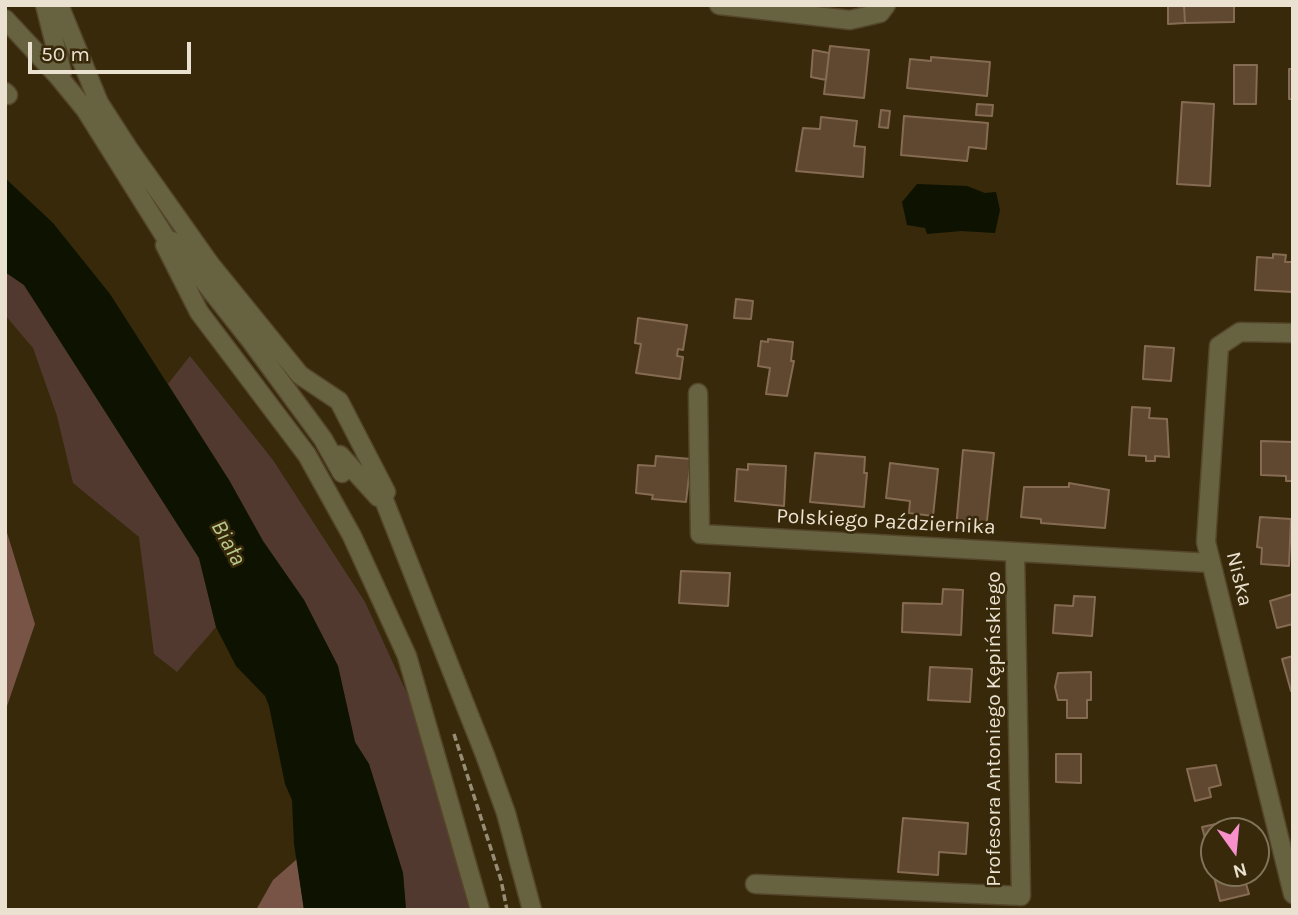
<!DOCTYPE html>
<html>
<head>
<meta charset="utf-8">
<style>
	body { margin:0 }
	#map { position:relative; width:1298px; height:915px; overflow:hidden; background:#37290a; font-family:Karla,sans-serif }
	canvas { display:block }
	.frame { position:absolute; inset:0; border:7px solid #eae1d0; pointer-events:none }
	.north { position:absolute; left:1200px; top:817px; width:70px; height:70px; box-sizing:border-box; background:#37290a; border:2px solid #7f7359; border-radius:50%; rotate:165deg; font-size:19px; font-weight:700; line-height:28px; text-align:center; color:#eae1d0 }
	.north::after { content:''; display:block; margin:auto; width:24px; height:32px; background:#f890cc; clip-path:polygon(50% 0,100% 100%,50% 72%,0 100%) }
	.scale { position:absolute; left:28px; top:42px; width:163px; height:32px; box-sizing:border-box; border:4px solid #eae1d0; border-top:0; padding-left:9px; font-size:21px; line-height:24px; white-space:nowrap; color:#eae1d0; -webkit-text-stroke:5px #37290a; paint-order:stroke }
</style>
</head>
<body>
<div id="map">
<canvas width="1298" height="915"></canvas>
<div class="frame"></div>
<div class="north">N</div>
<div class="scale">50 m</div>
</div>
<script>
const g = document.querySelector('canvas').getContext('2d');
g.lineJoin = 'round';
function paint(path, color) {
  g.fillStyle = color;
  g.fill(path, 'evenodd');
}
function strokePath(path, color, width, dash) {
  g.strokeStyle = color;
  g.lineWidth = width;
  g.lineCap = dash ? 'butt' : 'round';
  g.setLineDash(dash || []);
  g.stroke(path);
}
function label(font, color, halo, rows, align = 'center') {
  g.font = font + ' Karla,sans-serif';
  g.lineWidth = 5;
  g.setLineDash([]);
  g.textBaseline = 'middle';
  g.strokeStyle = halo;
  g.fillStyle = color;
  for (const [text, x, y, turn = 0] of rows) {
    g.save();
    g.translate(x, y);
    g.rotate((+turn || 0) * Math.PI / 180);
    g.textAlign = isNaN(turn) ? turn : align;
    if (halo) g.strokeText(text, 0, 0);
    g.fillText(text, 0, 0);
    g.restore();
  }
}
paint(new Path2D(`
	M5,272L24,285L199,558L216,627L177,672L154,654L139,537L73,483L57,416L33,348L5,315Z
	M190,356L273,460L365,602L410,700L440,788L472,910H406L403,873L369,764L355,742L338,666L304,600L263,541L229,480L168,384Z`), '#52392f');
paint(new Path2D(`
	M5,526L35,624L5,712Z
	M297,859L304,910H256L273,880Z`), '#775446');
paint(new Path2D(`
	M5,178L53,223L110,294L229,480L263,541L304,600L338,666L355,742L369,764L403,873L406,910H304L294,844L292,800L285,784L269,706L265,696L236,666L216,627L199,558L24,285L5,272Z
	M917,184L967,186L985,193L996,192L1000,210L995,233L961,231L927,234L925,228L907,225L902,202Z`), '#0d1300');
const building = new Path2D(`
	M1168,5H1184L1185,23L1168,24Z
	M1184,5H1234V22L1185,23Z
	M830,46L869,50L864,98L824,94Z
	M813,50L829,53L826,80L811,77Z
	M931,57L990,62L987,96L907,88L910,59L931,61Z
	M1234,65H1257L1256,104H1234Z
	M1289,69H1293V99H1289Z
	M1182,102L1214,104L1210,186L1177,184Z
	M977,104L993,105L992,116L976,115Z
	M881,110L890,111L888,128L879,127Z
	M904,116L988,123L986,149L969,147L967,161L901,155Z
	M821,117L857,121L854,146L865,147L863,177L796,171L803,128L820,129Z
	M1273,254L1286,255L1285,262H1293V292L1255,290L1257,257L1273,258Z
	M736,299L753,301L751,319L734,318Z
	M638,318L687,325L683,350L678,349L677,356L683,357L680,379L636,373L641,344L635,343Z
	M768,339L793,342L791,361H794L787,396L766,394L770,368L758,366L761,341L768,342Z
	M1145,346L1174,348L1171,381L1143,379Z
	M1132,407L1150,408L1149,418L1167,419L1169,457L1155,456V461H1146V456L1129,455Z
	M1261,441L1293,442V481H1286V476L1261,475Z
	M963,450L994,453L986,530L956,528Z
	M815,453L865,457L864,473H867L864,507L810,502Z
	M656,456L691,459L686,502L652,499L653,495L636,493L638,465L655,466Z
	M890,463L938,469L933,516L909,513L910,501L886,498Z
	M748,464L786,466L784,506L735,501L737,469L748,470Z
	M1069,483L1109,490L1105,528L1041,523V519L1021,517L1024,487H1069Z
	M1260,517L1291,519L1289,566L1261,564L1262,548L1257,547Z
	M681,571L730,573L728,606L679,603Z
	M943,589L963,590L961,635L902,632L903,603L942,604Z
	M1293,594V624L1277,628L1270,601Z
	M1074,596L1095,597L1092,636L1053,633L1055,605L1073,606Z
	M1293,656V690L1291,691L1282,659Z
	M930,667L972,669L970,702L928,700Z
	M1091,672V700H1087V718H1067V700H1058L1055,687L1058,673Z
	M1056,754H1081V783L1056,782Z
	M1216,765L1221,785L1209,788L1211,797L1195,801L1187,769Z
	M903,818L968,823L966,854L939,852L938,875L898,872Z
	M1230,821L1233,831H1214V851L1209,853L1202,827Z
	M1231,873H1243L1249,894L1220,901L1214,877Z`);
paint(building, '#604730');
strokePath(building, '#866b53', 2);
const minor = new Path2D(`
	M45,5L62,72L58,76
	M59,5L99,103L128,148L210,264L300,375L339,401L386,492L382,495L485,755L506,813L532,910
	M719,5L850,20L880,13L886,5
	M5,19L58,76L85,109L169,243L172,241L251,341L323,439L342,473
	M5,92L8,95
	M169,243L165,245L199,312L307,455L352,536L407,656L480,910
	M1293,333L1240,332L1219,346L1206,542L1293,894
	M698,393L700,534L1211,563
	M338,457L340,455L378,497L382,495
	M755,884L1021,896L1015,552`);
strokePath(minor, '#54462a', 21);
strokePath(new Path2D(`
	M454,734L501,880L507,910`), '#978c75', 3.5, [7, 3.5]);
strokePath(minor, '#676240', 18);
label('21px', '#eae1d0', '#37290a', [
	["Polskiego Października",886,522,3],
	["Niska",1239,579,76],
	["Profesora Antoniego Kępińskiego",994,729,-90]
]);
label('italic 23px', '#b7c88c', '#37290a', [
	["Biała",228,543,61]
]);
</script>
</body>
</html>
